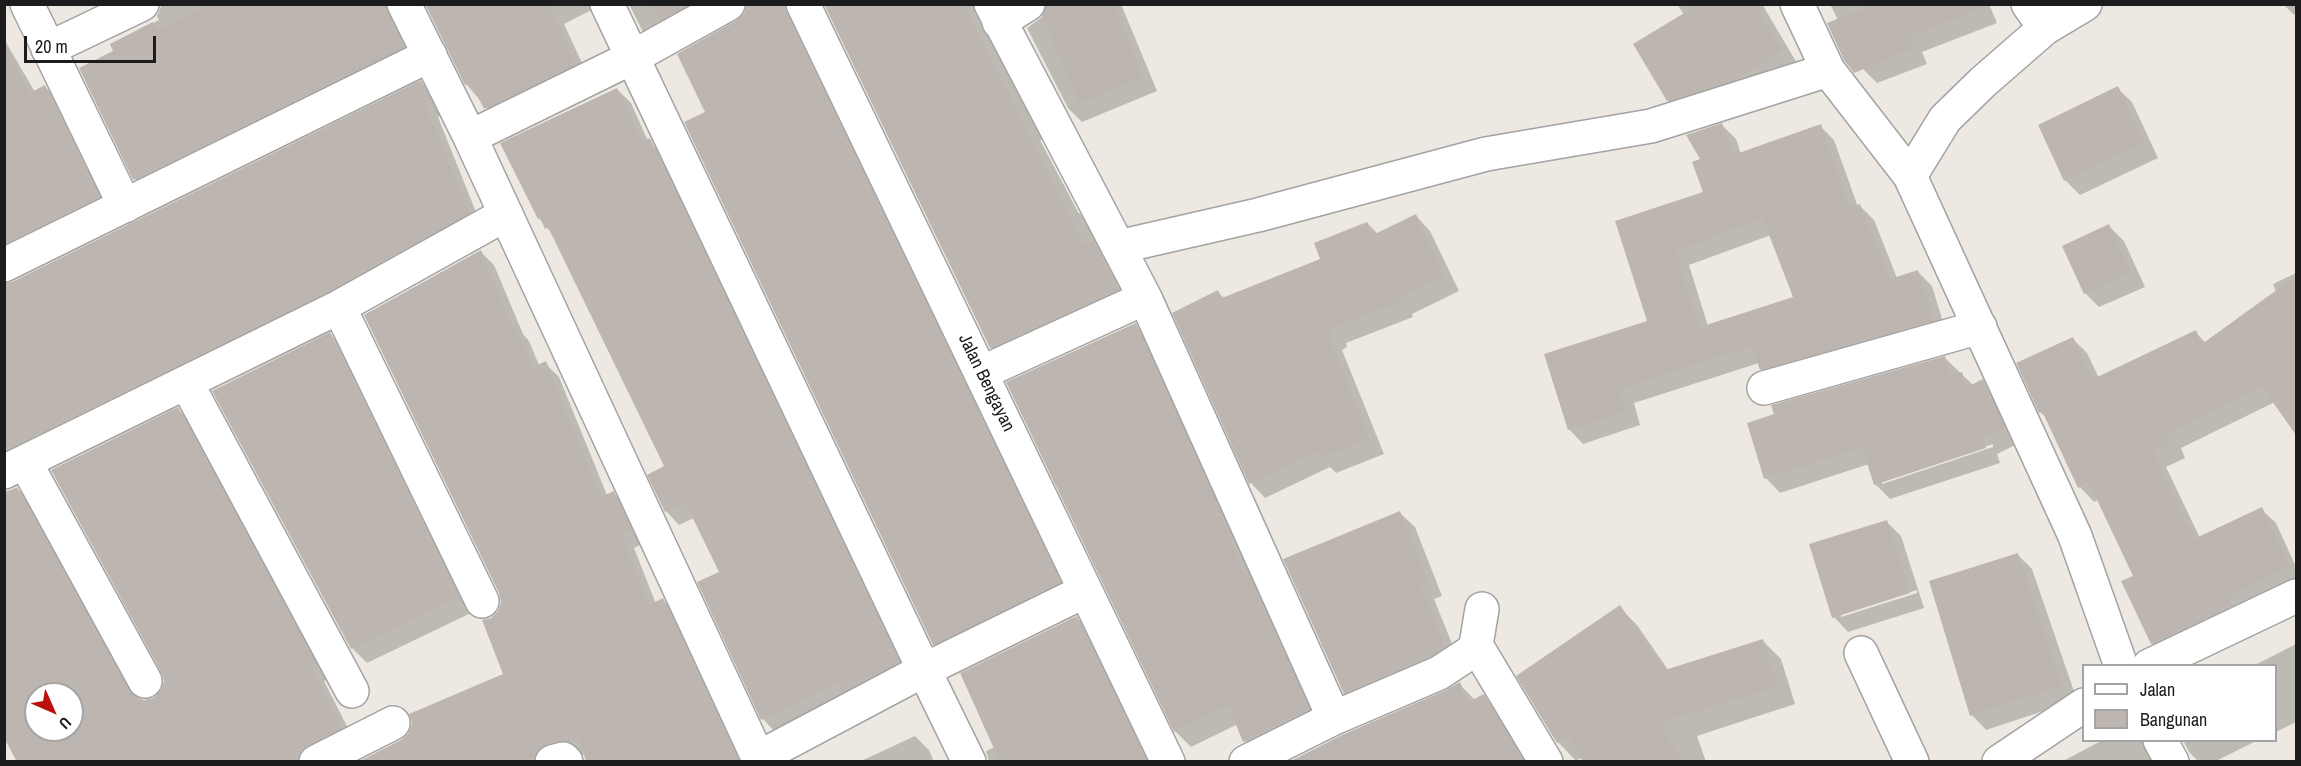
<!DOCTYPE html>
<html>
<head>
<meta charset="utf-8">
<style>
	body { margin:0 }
	#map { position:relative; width:2301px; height:766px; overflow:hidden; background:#ede9e2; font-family:"Archivo Narrow",sans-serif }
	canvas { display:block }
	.frame { position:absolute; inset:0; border:6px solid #1c1c1c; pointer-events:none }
	.legend { position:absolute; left:2082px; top:664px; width:195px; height:78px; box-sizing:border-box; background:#fff; border:2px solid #a4a4a4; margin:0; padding:8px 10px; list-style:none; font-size:18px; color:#1c1c1c }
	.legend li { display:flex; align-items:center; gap:12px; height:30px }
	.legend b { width:30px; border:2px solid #a4a4a4 }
	.north { position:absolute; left:24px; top:682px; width:60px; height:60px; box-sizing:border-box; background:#fff; border:2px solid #a4a4a4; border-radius:50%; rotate:135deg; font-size:16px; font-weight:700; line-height:24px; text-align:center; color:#1c1c1c }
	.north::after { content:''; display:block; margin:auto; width:21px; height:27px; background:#bb110d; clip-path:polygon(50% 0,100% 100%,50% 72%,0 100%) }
	.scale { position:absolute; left:24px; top:36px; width:132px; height:27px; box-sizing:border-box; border:3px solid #1c1c1c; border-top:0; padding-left:8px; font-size:18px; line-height:21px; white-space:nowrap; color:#1c1c1c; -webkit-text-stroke:4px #fff; paint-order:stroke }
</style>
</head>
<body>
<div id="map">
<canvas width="2301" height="766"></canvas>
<div class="frame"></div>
<ul class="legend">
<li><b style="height:8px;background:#fff"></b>Jalan</li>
<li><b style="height:16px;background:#bdb5af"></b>Bangunan</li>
</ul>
<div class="north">U</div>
<div class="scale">20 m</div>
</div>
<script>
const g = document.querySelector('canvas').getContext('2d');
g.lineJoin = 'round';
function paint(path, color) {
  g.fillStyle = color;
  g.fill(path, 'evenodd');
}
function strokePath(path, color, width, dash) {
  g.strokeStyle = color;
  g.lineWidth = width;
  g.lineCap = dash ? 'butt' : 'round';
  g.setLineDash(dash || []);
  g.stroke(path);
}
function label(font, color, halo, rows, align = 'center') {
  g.font = font + ' "Archivo Narrow",sans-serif';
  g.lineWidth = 4.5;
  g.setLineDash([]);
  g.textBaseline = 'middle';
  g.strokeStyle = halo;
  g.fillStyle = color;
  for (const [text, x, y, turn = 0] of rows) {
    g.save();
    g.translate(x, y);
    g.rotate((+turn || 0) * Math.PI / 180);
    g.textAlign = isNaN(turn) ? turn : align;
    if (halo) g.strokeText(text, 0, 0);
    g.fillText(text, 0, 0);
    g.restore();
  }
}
paint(new Path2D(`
	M162,4H405L417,61L148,193L135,179L81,69L115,51L112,45L159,20L157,16Z
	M427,4H603L564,24L589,78L499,122L466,84Z
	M629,4H726L656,44L642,30Z
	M748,4H804L1073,596L948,658L934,644L707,113L738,22L745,15Z
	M826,4H992L1045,138L1040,140L1078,212L1091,225L1130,304L1005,361L991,348Z
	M1048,4H1121L1157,91L1082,122L1068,108L1027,28L1046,14Z
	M1677,4H1762L1801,70L1687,120L1668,100L1684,15Z
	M1830,4H1989L1997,23L1922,52L1927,64L1877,83L1863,69Z
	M2283,4H2296V13L2294,15Z
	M4,39L35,92L45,87L59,100L112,211L4,266Z
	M421,82L434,96L443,114L438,117L482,227L4,473V285L13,283Z
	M2117,88L2132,102L2158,158L2080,195L2065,180Z
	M617,89L631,103L648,141L663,154L912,676L776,733L763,719L699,583L721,572L694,518L679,525L666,511V467L553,235L539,218Z
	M1722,125L1736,139L1741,154L1820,126L1834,140L1858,207L1860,206L1874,220L1897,278L1918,272L1932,286L1947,335L1775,383L1761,369L1759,363L1634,403L1640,425L1583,444L1569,429L1648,322L1617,222L1705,193L1703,159ZM1771,235L1795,297L1708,326L1689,265Z
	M1416,216L1430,231L1459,291L1412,314L1413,317L1346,343L1347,347L1342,350L1384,454L1336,473L1330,467L1265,498L1251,483L1174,314L1218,292L1224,298L1322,260L1367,223L1378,234Z
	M2109,226L2124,241L2145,287L2099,307L2085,293Z
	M480,251L494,265L523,334L529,341L539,365L545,363L559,377L607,495L613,493L627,507L644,543L634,548L656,604L663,600L677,614L746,762H586L584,755L573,754L555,762H362L402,741L505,675L491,619L499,612L502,602Z
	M2296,273V419L2293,421L2275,402L2181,448L2185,458L2166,467L2200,538L2261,509L2276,523L2296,567V586L2167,658L2152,643L2135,577L2098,500L2094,502L2080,487L2047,418L2040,412L2072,338L2087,353L2099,378L2195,332L2206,343L2276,292L2273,284Z
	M1135,325L1151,340L1324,725L1260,757L1245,741L1238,724L1191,747L1175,731Z
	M330,334L345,349L473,612L367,663L352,648Z
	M1945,358L1973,385L1982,381L1997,396L2019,443L1997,454L2000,463L1890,499L1875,484L1869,464L1780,493L1766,478ZM1993,444V447L1882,484V481Z
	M178,409L191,423L329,679L324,681L355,742L318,762H17L4,738V492L17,488L30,502L139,700L144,701L154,699L163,691L165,681ZM36,694H72V730H36Z
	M1400,513L1415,527L1442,596L1434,599L1459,661L1359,707L1345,693Z
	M1886,521L1901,536L1924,608L1848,632L1834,617L1811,545ZM1917,590V593L1841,617V614Z
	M2017,554L2032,569L2077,700L1986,730L1972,715Z
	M1619,607L1637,625L1669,671L1763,641L1781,659L1795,704L1697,736L1706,762H1585L1583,757L1576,761L1558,742Z
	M1077,618L1091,632L1152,762H989L986,751L995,747Z
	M2296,644V722L2276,732V666H2253Z
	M1459,684L1475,700L1483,696L1498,711L1528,762H1311Z
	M915,736L929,750L934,762H859Z
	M2103,740H2163L2157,762H2061Z
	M2183,740H2258L2214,762H2199L2189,752Z`), '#0003');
paint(new Path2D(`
	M207,4H386L387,12L404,47L133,180L79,68L113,51L110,44L153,22L157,30Z
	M425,4H548L576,64L484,109L471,83L465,85Z
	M652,4H689L660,20Z
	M747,4H785L786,12L1061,582L933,645L684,122L705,112L677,54L737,20L744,13Z
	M824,4H963L1084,245L1093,241L1118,290L990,348Z
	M1047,4H1114L1144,77L1079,104L1042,15Z
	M1699,4H1755L1783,51L1735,80L1667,101L1633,44Z
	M1874,4H1985L1986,7L1908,37L1913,49L1854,73L1844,60L1827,23Z
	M4,41L30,93L45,85L100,197L4,244Z
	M421,80L431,101L425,103L470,213L330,290L6,450L4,446V283L12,282Z
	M2118,86L2145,143L2064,181L2038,125Z
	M617,88L643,142L650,138L899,662L842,691L838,683L761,720L697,582L719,572L685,502L665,512L647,475L664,466L548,227L545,229L540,218L538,219L500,143Z
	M1722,123L1733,155L1821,124L1850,208L1860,204L1890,279L1918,270L1934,321L1760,370L1752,347L1620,389L1627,411L1568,430L1544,354L1647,321L1615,221L1703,192L1692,162L1700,159L1686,135ZM1763,219L1793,297L1700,327L1676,251Z
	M1416,214L1445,276L1398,299L1400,302L1332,328L1334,333L1329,335L1370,439L1320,459L1317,451L1249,484L1172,313L1218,290L1222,298L1320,259L1314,243L1367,222L1373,235Z
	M2109,224L2131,272L2084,294L2062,246Z
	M481,250L512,326L515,325L533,367L546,361L601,497L614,491L631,529L621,533L649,605L663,598L739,762H588L579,739L571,742L559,741L547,744L538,749L534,757L523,762H358L401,740L408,734L412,723L409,714L503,674L482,620L491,618L498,611L501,602L499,593L364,315Z
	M2296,276V435L2262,387L2167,433L2172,443L2153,452L2194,539L2262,507L2290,567L2229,597L2233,605L2151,644L2121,581L2133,576L2089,483L2078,488L2042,411L2039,413L2016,363L2073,337L2093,379L2196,330L2202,344Z
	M1136,323L1216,500L1244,575L1248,573L1310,709L1243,742L1228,705L1174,732L1006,382Z
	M330,332L459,597L351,649L212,391Z
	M1945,356L1951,375L1962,372L1967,387L1983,379L2005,429L1983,439L1986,448L1874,485L1862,447L1764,479L1747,423L1774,414L1771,405Z
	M178,407L317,665L312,668L342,728L308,745L301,751L298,757L290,762H18L4,735V494L17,487L129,690L136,697L144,700L153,698L161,690L164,681L161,672L51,470ZM36,694H72V730H36Z
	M1400,511L1428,581L1421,584L1445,646L1430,656L1344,694L1283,559Z
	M1887,520L1910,593L1832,618L1809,544Z
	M2018,553L2063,686L1970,716L1929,581Z
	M1620,605L1665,670L1763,639L1778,686L1661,723L1682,762H1583L1570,737L1557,743L1516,676Z
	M1077,616L1141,748L1139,749L1145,762H1000L960,673Z
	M1460,682L1468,702L1484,694L1523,760L1289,762L1342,735L1446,690Z`), '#bdb5af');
const minor = new Path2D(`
	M27,4L125,206
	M404,4L470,137L760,762
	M607,4L924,670L969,762
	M803,4L1168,762
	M1797,4L1828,70L1910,176L2075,536L2121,666
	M2028,4L2045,28
	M999,22L1028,4
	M48,49L142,4
	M470,137L633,57L728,4
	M1910,176L1945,119L1983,82L2045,28L2085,4
	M1118,247L1258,215L1486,154L1651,126L1828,70
	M4,265L430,55
	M1145,298L1334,718
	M339,307L482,601
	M981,373L1145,298L991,4
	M187,384L352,691
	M1764,388L1980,327
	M25,462L145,681
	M4,472L339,307L506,214
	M1476,645L1546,762
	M1861,653L1912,762
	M2149,666L2296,596
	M2160,740L2172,762
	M758,758L924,670L1085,591
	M316,762L393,723
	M552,762L563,759L566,762
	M1246,762L1334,718L1439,673L1471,652L1476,645L1482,609
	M1999,762L2084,705`);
strokePath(minor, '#a3a3a3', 36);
strokePath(minor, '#fff', 33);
label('18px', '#1c1c1c', '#fff', [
	["Jalan Bengayan",986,383,64]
]);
</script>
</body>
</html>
